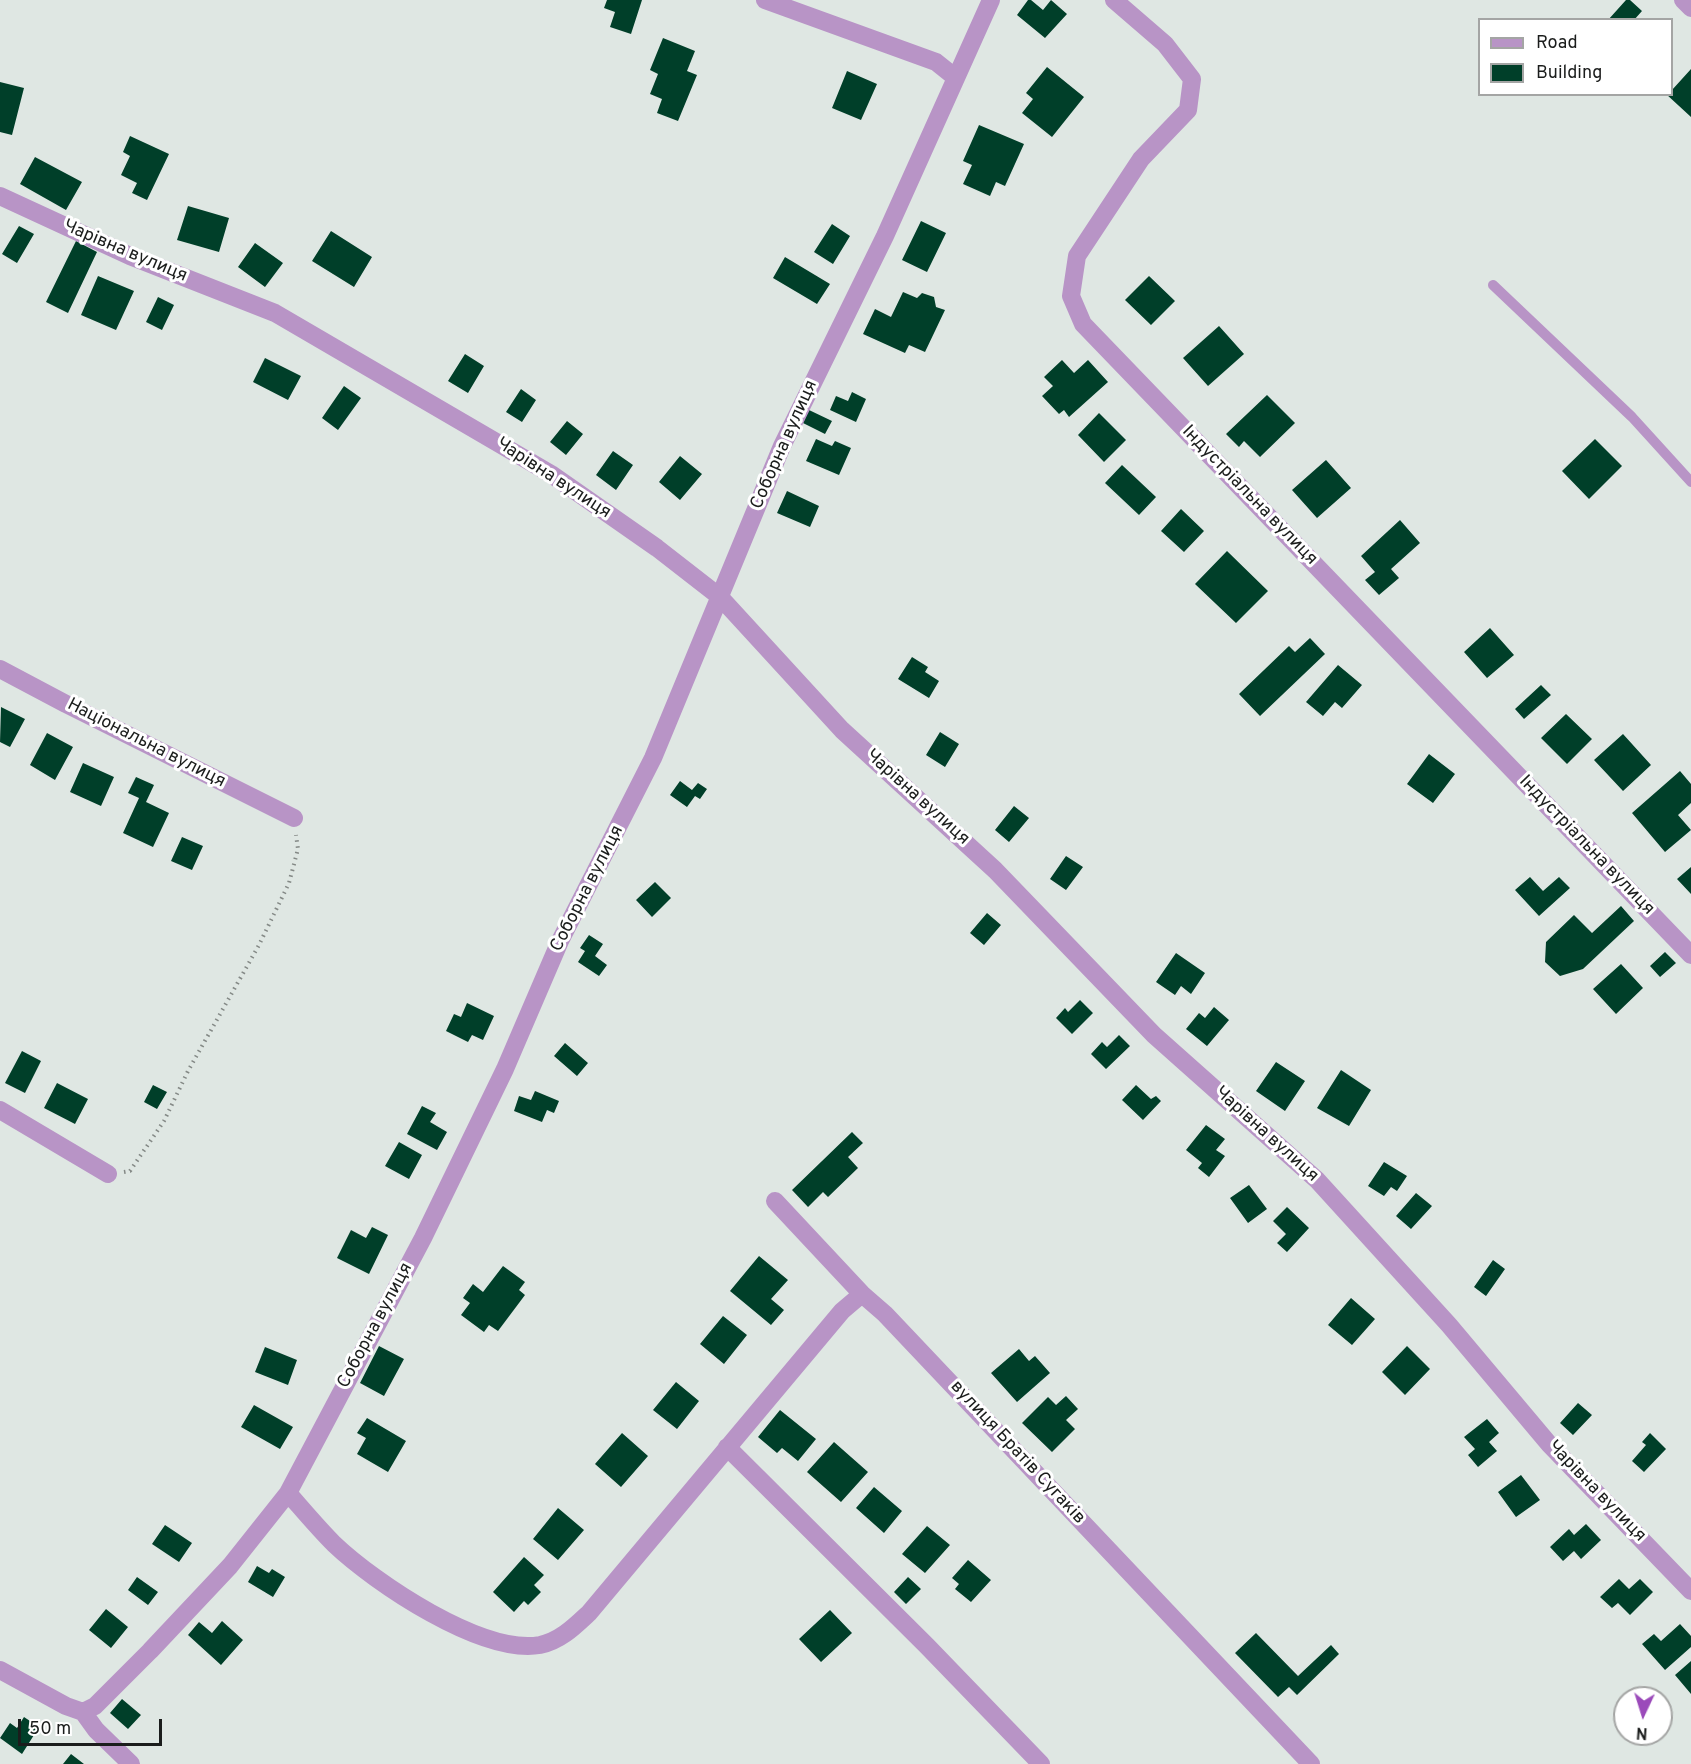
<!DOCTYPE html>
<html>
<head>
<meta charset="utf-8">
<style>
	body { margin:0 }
	#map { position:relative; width:1691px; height:1764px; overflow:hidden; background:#dfe7e3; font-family:Overpass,sans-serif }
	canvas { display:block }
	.legend { position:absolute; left:1478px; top:18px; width:195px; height:78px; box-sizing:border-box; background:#fff; border:2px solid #a4a5a4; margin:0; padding:8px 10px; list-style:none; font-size:18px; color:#1b1d1c }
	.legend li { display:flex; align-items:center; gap:12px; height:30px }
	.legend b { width:30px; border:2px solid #a4a5a4 }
	.north { position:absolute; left:1613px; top:1686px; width:60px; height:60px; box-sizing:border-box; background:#fff; border:2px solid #a4a5a4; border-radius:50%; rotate:184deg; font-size:16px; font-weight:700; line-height:24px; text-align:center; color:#1b1d1c }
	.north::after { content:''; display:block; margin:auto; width:21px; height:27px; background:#9b4aba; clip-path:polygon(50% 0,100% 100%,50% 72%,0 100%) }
	.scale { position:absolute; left:18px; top:1719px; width:144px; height:27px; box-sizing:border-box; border:3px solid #1b1d1c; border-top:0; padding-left:8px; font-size:18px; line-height:21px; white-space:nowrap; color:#1b1d1c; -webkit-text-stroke:4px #fff; paint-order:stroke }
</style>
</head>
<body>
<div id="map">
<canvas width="1691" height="1764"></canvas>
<ul class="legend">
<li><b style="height:8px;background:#b894c6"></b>Road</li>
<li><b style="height:16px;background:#003f29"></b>Building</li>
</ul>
<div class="north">N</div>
<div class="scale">50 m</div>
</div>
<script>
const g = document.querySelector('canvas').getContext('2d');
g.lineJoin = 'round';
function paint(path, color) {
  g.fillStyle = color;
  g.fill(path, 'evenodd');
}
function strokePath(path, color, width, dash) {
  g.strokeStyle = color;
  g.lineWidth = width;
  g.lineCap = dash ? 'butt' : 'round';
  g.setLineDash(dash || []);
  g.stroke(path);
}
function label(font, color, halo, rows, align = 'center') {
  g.font = font + ' Overpass,sans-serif';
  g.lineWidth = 6;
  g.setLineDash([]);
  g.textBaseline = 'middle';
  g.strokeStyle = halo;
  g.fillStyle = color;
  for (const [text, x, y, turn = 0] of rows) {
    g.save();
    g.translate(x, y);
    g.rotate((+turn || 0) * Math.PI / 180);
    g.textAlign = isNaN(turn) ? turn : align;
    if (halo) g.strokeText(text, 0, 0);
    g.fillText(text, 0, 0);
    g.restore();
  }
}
paint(new Path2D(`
	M607,0H642L631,34L610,27L615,12L604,8Z
	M1028,0H1031L1043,10L1051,0L1067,14L1045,38L1017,15Z
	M1626,0H1630L1642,11L1634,20H1608Z
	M663,38L695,51L687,71L697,75L678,121L657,113L662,99L650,94L658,74L650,70Z
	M1047,67L1084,97L1052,137L1022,113L1033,99L1026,93Z
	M1691,69V117L1666,94H1672V90Z
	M847,71L877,84L861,120L832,108Z
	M0,82L24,88L12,135L0,132Z
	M979,125L1024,144L1005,186L996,182L990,196L963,184L972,165L963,161Z
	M130,136L169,154L147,200L132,193L137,183L121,175L130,156L123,152Z
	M35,157L82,182L66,210L20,184Z
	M188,206L229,218L219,252L177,240Z
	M921,221L946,233L927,272L902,260Z
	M832,224L850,236L833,264L814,252Z
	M19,226L34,234L17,263L2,254Z
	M331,231L372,257L354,287L312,261Z
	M76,241L97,252L68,313L46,302Z
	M255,243L283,263L265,287L238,267Z
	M785,257L830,284L817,304L773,278Z
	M98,276L134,291L116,330L81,315Z
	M1149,276L1175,301L1151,325L1125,300Z
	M903,292L917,298L922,293L934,297L936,307L945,310L925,352L909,345L905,353L863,334L875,309L891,317Z
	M158,297L174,305L162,330L146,322Z
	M1219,326L1244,354L1208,386L1183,358Z
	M465,354L484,366L468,393L448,381Z
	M265,358L301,376L288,400L253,382Z
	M1062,360L1074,373L1088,360L1108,382L1069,417L1064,410L1059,414L1042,396L1053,386L1044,377Z
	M344,386L361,398L338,430L322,418Z
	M521,389L536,400L522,422L506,412Z
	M852,392L866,399L856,422L830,410L836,396L848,401Z
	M1267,395L1295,423L1260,457L1244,441L1239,447L1226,434Z
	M809,410L832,421L825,434L803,423Z
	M1099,413L1126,440L1104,462L1078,435Z
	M567,421L583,434L566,455L550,442Z
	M816,439L832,446L835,441L851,448L839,475L806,461Z
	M1595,439L1622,466L1589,499L1562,471Z
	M613,451L633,465L616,490L596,475Z
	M680,456L702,474L680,500L659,482Z
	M1326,460L1351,488L1317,518L1292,490Z
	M1122,465L1156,497L1139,515L1105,483Z
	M787,491L819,506L810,527L777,513Z
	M1181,509L1204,531L1184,552L1161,531Z
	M1400,520L1420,543L1391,569L1399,578L1379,595L1365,580L1375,572L1361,556Z
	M1227,551L1268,591L1236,623L1195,584Z
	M1490,628L1514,655L1487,678L1464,652Z
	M1310,638L1325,654L1260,716L1239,694L1289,646L1295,652Z
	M912,657L928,667L925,672L939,681L929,698L898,679Z
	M1338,665L1362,685L1342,708L1335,702L1323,716L1306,702Z
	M1541,685L1551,695L1524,719L1515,709Z
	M1,707L25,719L10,747L0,742Z
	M1566,714L1592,739L1567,764L1541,738Z
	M940,732L959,744L945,767L926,755Z
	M47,733L73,747L55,780L30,765Z
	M1623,734L1651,765L1623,791L1594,760Z
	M1429,754L1455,774L1433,803L1407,784Z
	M83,763L114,777L101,806L70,792Z
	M1680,771L1691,784V803L1678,815L1691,830L1665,852L1632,813Z
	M136,777L154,785L146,802L169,813L153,847L123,833L139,798L128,793Z
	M680,781L692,790L698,783L707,789L700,799L695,796L687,807L670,795Z
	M1014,806L1029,818L1009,842L995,830Z
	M182,837L203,846L192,870L171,861Z
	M1066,856L1083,867L1066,890L1050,879Z
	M1691,867V894L1677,879Z
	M1530,877L1543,891L1559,877L1570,888L1539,916L1515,890Z
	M655,882L671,898L652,917L636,900Z
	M1621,906L1634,921L1583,969L1560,976L1545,962L1546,942L1574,915L1592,933Z
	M987,913L1001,925L984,945L970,933Z
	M589,935L603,944L595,956L607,965L599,976L578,962L585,951L580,948Z
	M1665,952L1676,963L1660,977L1650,966Z
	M1176,953L1205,973L1191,994L1181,986L1175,995L1156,982Z
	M1621,964L1643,988L1616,1014L1593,989Z
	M1080,1000L1093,1013L1072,1034L1056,1018L1065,1008L1068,1012Z
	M467,1003L494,1016L483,1040L472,1035L468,1042L446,1031L454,1014L461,1017Z
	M1214,1007L1229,1020L1207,1046L1186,1029L1199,1013L1205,1018Z
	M1119,1035L1130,1046L1106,1069L1091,1054L1102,1042L1107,1047Z
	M565,1043L588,1063L577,1076L554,1056Z
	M22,1051L41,1061L25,1093L5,1083Z
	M1276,1062L1305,1081L1285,1111L1256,1091Z
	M1341,1070L1371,1090L1349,1126L1317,1108Z
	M57,1083L88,1099L75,1124L44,1108Z
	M153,1085L167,1092L157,1109L144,1102Z
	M1136,1085L1151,1099L1156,1096L1161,1101L1143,1120L1122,1100Z
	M535,1091L559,1101L554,1113L547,1110L542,1122L514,1111L519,1096L531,1100Z
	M422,1106L436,1113L430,1122L447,1132L437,1150L407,1134Z
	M1206,1125L1225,1139L1216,1150L1225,1156L1209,1177L1198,1168L1202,1163L1186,1150Z
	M852,1132L863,1143L848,1157L858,1168L828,1197L823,1192L808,1207L792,1190Z
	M399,1142L422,1155L409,1179L385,1166Z
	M1384,1162L1407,1176L1397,1191L1391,1187L1384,1196L1368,1186Z
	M1249,1185L1267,1209L1248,1223L1230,1198Z
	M1416,1193L1432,1206L1411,1229L1396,1216Z
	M1287,1207L1309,1228L1287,1252L1277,1243L1286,1234L1273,1221Z
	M372,1227L388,1235L369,1274L337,1258L351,1230L366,1238Z
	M759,1256L788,1280L771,1299L784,1310L771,1325L730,1291Z
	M1493,1260L1505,1269L1486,1296L1474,1287Z
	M503,1266L525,1282L519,1290L525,1295L498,1331L489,1325L484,1332L461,1315L470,1303L463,1298L473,1284L483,1292Z
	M1351,1298L1375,1319L1352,1345L1328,1325Z
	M723,1316L747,1335L724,1364L700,1344Z
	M379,1346L404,1359L384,1396L360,1383Z
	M1407,1346L1430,1369L1405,1395L1382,1372Z
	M265,1347L297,1360L288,1385L255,1372Z
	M1019,1349L1029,1361L1035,1356L1050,1373L1017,1402L991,1373Z
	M676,1382L699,1401L677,1429L653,1410Z
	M1066,1396L1078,1409L1066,1420L1075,1429L1052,1452L1022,1423L1048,1397L1056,1405Z
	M1578,1403L1592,1415L1573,1435L1560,1423Z
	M254,1405L293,1427L280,1449L241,1427Z
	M780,1410L816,1439L798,1461L782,1448L777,1453L758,1437Z
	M367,1418L406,1441L388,1472L357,1454L366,1438L357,1433Z
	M1487,1419L1499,1433L1489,1442L1497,1451L1478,1467L1468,1455L1475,1449L1464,1437Z
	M622,1433L648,1456L621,1487L595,1464Z
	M1650,1433L1666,1449L1644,1472L1632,1461L1646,1445L1642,1442Z
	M834,1442L868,1472L841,1502L807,1472Z
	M1521,1475L1540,1500L1516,1517L1498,1492Z
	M874,1487L902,1511L884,1533L856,1508Z
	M558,1508L584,1530L558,1560L533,1539Z
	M1586,1524L1601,1540L1581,1559L1574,1551L1563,1561L1550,1547L1569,1529L1574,1535Z
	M165,1525L192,1543L179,1562L152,1544Z
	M927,1526L950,1545L925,1573L902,1554Z
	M524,1557L544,1575L534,1585L541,1592L528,1605L524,1601L514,1612L493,1592Z
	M968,1560L991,1580L971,1602L955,1589L959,1584L952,1578Z
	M257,1566L269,1573L272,1569L285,1577L273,1597L248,1582Z
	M137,1577L158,1592L148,1605L128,1590Z
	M908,1577L921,1589L906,1604L894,1592Z
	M1619,1579L1629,1589L1640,1579L1653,1592L1630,1615L1618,1603L1612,1608L1600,1597Z
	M106,1609L128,1627L111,1648L89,1630Z
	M830,1610L852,1633L821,1662L799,1639Z
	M222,1621L243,1640L221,1665L188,1635L199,1622L212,1633Z
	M1680,1624L1691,1636V1647L1665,1670L1642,1644L1654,1634L1661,1641Z
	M1256,1633L1298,1676L1331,1645L1339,1654L1297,1695L1289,1687L1278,1697L1235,1653Z
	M1691,1661V1694L1675,1675Z
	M122,1699L141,1715L128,1729L110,1713Z
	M24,1717L39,1727L22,1754L0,1738L10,1723L17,1728Z
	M71,1754L84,1764H63Z`), '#003f29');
strokePath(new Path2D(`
	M124,1172L130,1171L164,1121L188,1071L259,945L289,883L298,849L296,835`), '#848986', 4, [1.5, 4.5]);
strokePath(new Path2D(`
	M1493,285L1632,417L1691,482`), '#b894c6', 10);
strokePath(new Path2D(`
	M765,0L936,62L956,78
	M1114,0L1165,44L1192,79L1188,110L1141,159L1077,256L1071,296L1083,324L1691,955
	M1683,0L1691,8
	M0,196L130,256L275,313L551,474L657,548L720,597L842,730L995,870L1154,1035L1317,1180L1449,1325L1549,1444L1691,1591
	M0,669L66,704L294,818
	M0,1110L108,1174
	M775,1201L862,1294L885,1314L1311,1764
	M727,1447L927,1646L1041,1764
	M288,1493C303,1510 318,1528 334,1544C375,1583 482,1655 540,1645C560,1641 574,1627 589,1613L842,1311L862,1294
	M0,1670L66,1706L83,1712L96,1730L131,1764
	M83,1712L95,1706L150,1651L230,1566L288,1493L423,1238L505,1069L560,941L653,758L782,446L885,236L991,0`), '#b894c6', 18);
label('18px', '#1b1d1c', '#fff', [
	["Чарівна вулиця",125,252,23],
	["Соборна вулиця",785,445,-66],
	["Чарівна вулиця",553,479,33],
	["Індустріальна вулиця",1249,496,46],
	["Національна вулиця",146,744,27],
	["Чарівна вулиця",917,798,42],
	["Індустріальна вулиця",1586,846,46],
	["Соборна вулиця",588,889,-63],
	["Чарівна вулиця",1266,1135,42],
	["Соборна вулиця",376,1326,-62],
	["вулиця Братів Сугаків",1017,1453,47],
	["Чарівна вулиця",1596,1492,46]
]);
</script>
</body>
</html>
